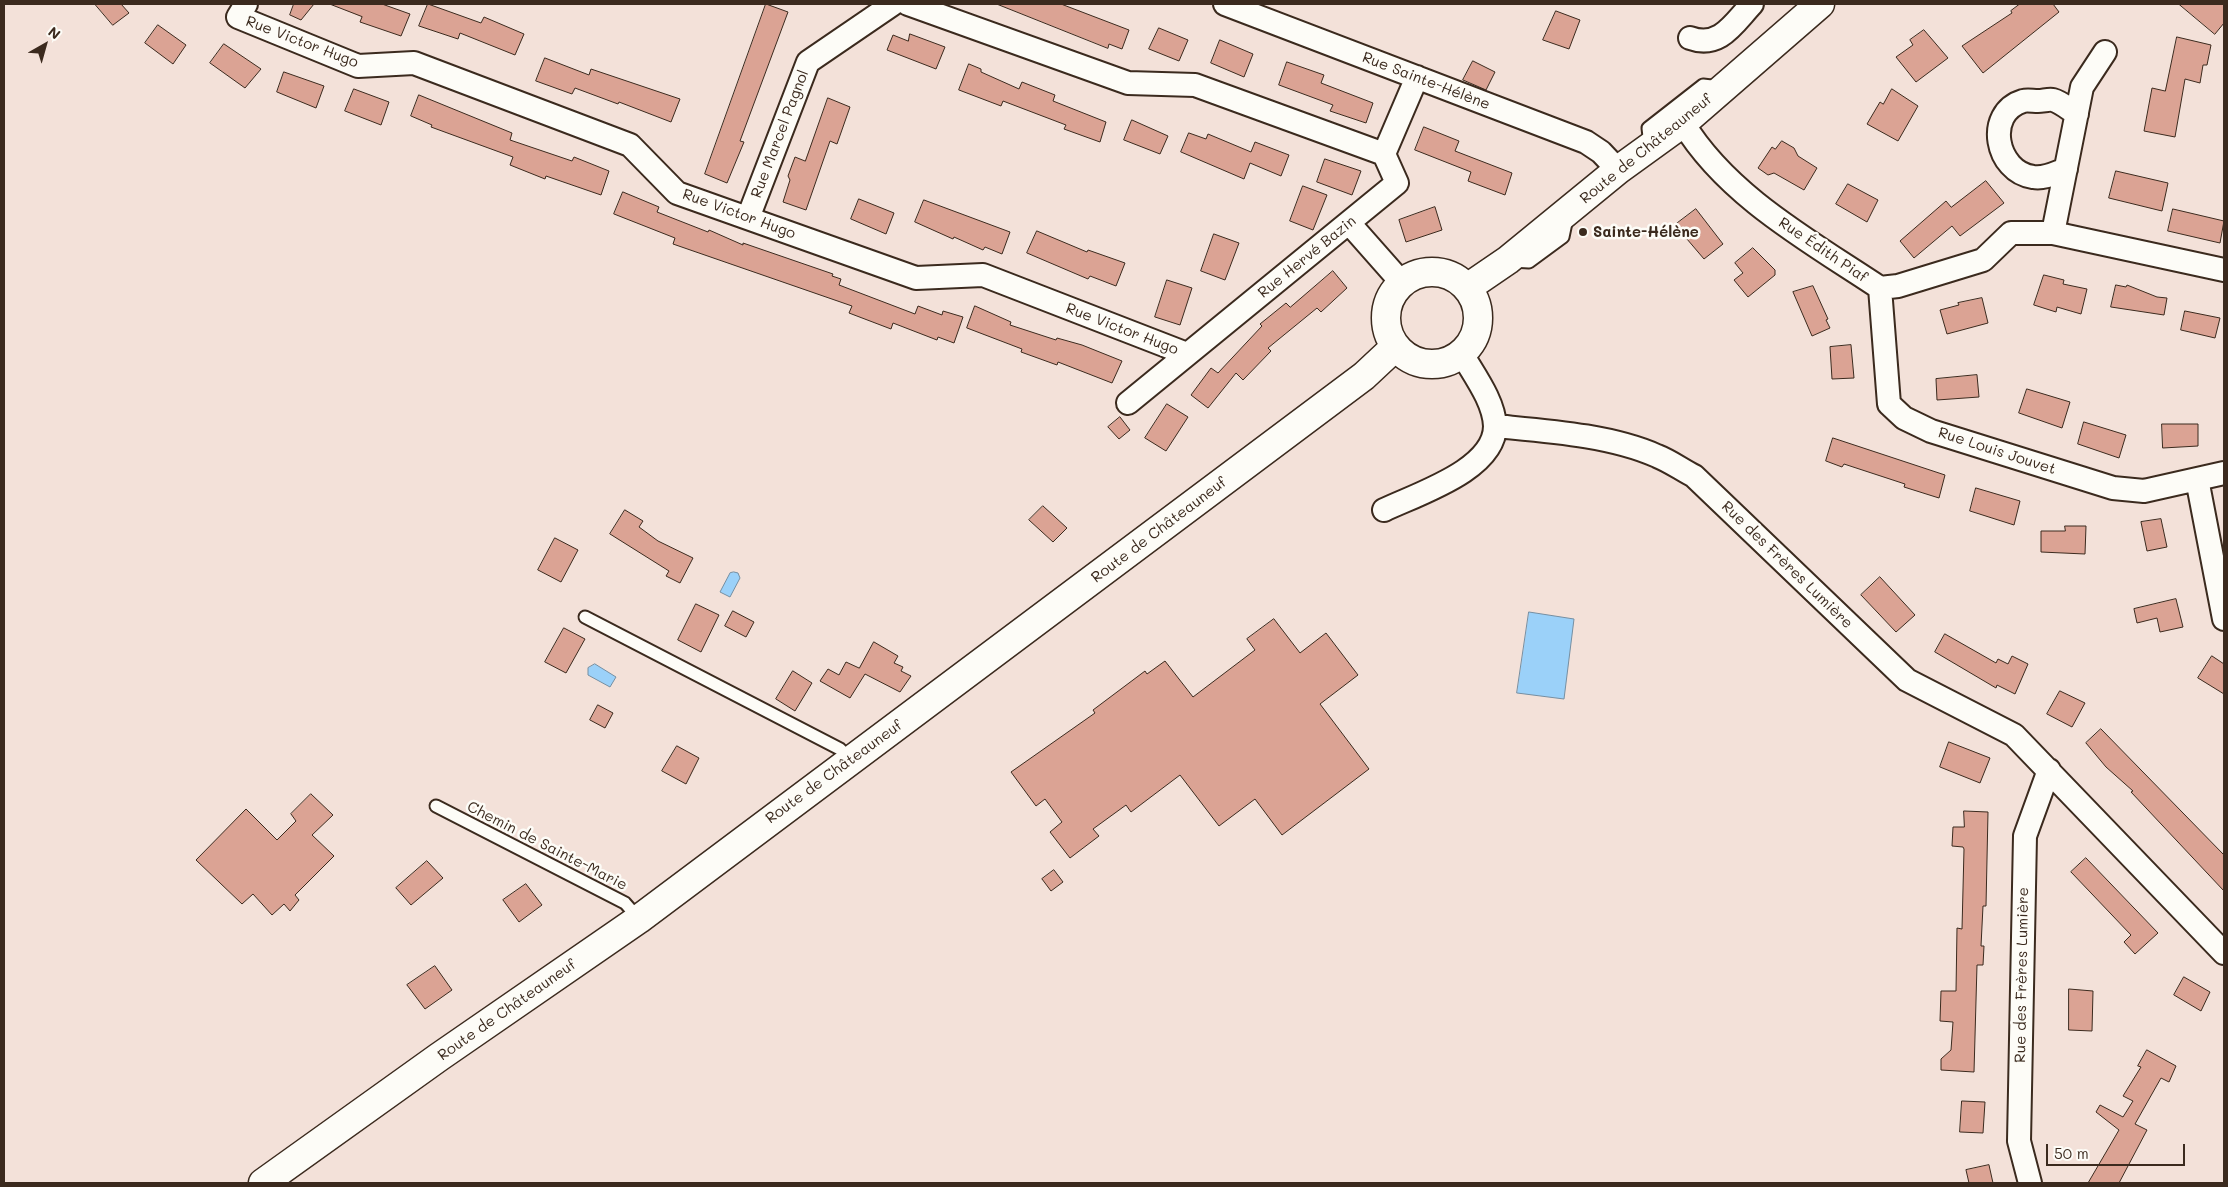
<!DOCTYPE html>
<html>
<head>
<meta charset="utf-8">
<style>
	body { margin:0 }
	#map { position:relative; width:2228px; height:1187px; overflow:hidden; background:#f3e1d9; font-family:Mali,sans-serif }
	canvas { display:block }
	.frame { position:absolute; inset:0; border:5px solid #3b2a1e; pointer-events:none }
	.north { position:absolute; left:20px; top:20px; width:50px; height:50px; -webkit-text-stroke:4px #fdfcf7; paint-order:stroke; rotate:38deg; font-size:14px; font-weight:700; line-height:20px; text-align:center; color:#3b2a1e }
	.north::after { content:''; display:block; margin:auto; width:18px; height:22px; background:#3b2a1e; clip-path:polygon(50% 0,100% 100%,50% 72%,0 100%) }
	.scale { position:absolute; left:2046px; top:1144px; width:139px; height:22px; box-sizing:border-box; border:2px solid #3b2a1e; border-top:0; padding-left:6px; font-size:15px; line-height:18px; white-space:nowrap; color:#3b2a1e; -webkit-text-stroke:4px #fdfcf7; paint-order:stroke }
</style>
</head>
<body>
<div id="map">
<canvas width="2228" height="1187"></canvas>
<div class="frame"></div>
<div class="north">N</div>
<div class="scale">50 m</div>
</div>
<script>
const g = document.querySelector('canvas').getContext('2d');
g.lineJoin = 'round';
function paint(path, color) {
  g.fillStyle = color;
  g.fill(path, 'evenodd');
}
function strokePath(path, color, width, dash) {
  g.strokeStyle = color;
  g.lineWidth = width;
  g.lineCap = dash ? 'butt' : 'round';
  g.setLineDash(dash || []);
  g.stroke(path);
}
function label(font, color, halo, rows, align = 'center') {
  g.font = font + ' Mali,sans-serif';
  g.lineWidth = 5;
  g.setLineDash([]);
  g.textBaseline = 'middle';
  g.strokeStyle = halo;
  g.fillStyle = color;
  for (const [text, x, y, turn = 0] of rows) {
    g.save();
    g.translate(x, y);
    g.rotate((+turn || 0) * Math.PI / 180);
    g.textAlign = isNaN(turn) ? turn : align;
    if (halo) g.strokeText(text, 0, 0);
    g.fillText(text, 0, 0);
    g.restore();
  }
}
const water = new Path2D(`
	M734,572L738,573L740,578L730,597L720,592L730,573Z
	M1529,612L1574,619L1564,699L1517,693Z
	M595,664L616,677L610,687L588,675V668Z`);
paint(water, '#9bd1f9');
strokePath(water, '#758ea1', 1);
const building = new Path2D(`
	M95,4H121L129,13L113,25Z
	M294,4H314L301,20L290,15Z
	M330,4H382L410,14L401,36L360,22L362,17Z
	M428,4L481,23L484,17L524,34L515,55L460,33L458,39L419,26Z
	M766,4L788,12L740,141L744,142L727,183L705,174Z
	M997,4H1061L1129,30L1122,49L1109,44L1108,48Z
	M2020,4H2053L2059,12L1983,73L1962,46L2012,13L2011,11Z
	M2179,4H2224V23L2215,34Z
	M1556,11L1580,20L1569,49L1543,40Z
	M158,25L186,45L173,64L145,43Z
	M1159,28L1188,40L1179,61L1149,49Z
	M1924,30L1948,58L1916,82L1896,57L1913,45L1910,40Z
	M910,34L945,47L936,69L887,50L893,35L908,41Z
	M2177,37L2211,45L2207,65H2203L2200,83L2185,79L2175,137L2144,131L2152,88L2165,91Z
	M1220,40L1253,54L1244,77L1211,63Z
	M224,44L261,69L245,88L210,63Z
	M545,58L589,75L591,69L680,99L671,122L619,102L618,104L575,88L572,94L536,81Z
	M1473,61L1495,72L1486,90L1463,80Z
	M1287,62L1324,75L1321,83L1373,103L1366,123L1330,111L1333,105L1279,85Z
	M969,64L981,69V72L1019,89L1022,82L1055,95L1053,101L1106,122L1100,142L1064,129L1066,125L1003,101L1001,106L959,90Z
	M284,72L324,86L316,108L277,92Z
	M354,89L389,102L381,125L345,111Z
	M1892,89L1918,106L1898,141L1867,124L1880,102L1883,104Z
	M419,95L512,133L510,140L572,161L574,157L609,171L601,195L546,176L545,179L510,165L513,157L431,127L432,125L411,116Z
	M828,98L850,107L837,144L830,141L806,210L783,202L790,180L788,176L795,157L805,161Z
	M1132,120L1168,136L1160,154L1124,140Z
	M1424,127L1459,141L1455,151L1512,173L1505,195L1468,181L1471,172L1415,150Z
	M1189,133L1206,139L1208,134L1251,152L1255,142L1289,155L1281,176L1250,163L1244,179L1181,152Z
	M1782,141L1794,148L1798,156L1817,168L1804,190L1774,173L1768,175L1758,168L1772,147L1775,149Z
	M1325,159L1361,171L1352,195L1317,182Z
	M2116,171L2168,183L2162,211L2109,198Z
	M1986,181L2004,203L1960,236L1952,226L1914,258L1900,241L1946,201L1951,207Z
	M1848,184L1878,200L1867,222L1836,204Z
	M1303,186L1327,195L1313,230L1290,221Z
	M623,192L659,207L657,212L708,232L709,230L743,245V243L833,274L832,276L841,279L839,285L915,314L918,306L942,315L943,311L963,317L954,343L938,337L937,340L893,323L891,329L849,313L852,306L673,244L675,238L614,214Z
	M859,199L894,213L886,234L851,219Z
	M924,200L1010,232L1002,254L985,247L983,250L954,237L953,239L915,222Z
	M1435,207L1442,230L1406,242L1399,220Z
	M1696,209L1723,244L1704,259L1675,225Z
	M2173,209L2224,221L2220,243L2168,231Z
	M1037,231L1087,252L1088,250L1125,263L1116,286L1090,276L1088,279L1027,253Z
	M1214,234L1239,243L1225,280L1201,271Z
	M1753,248L1775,270V275L1748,297L1734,280L1743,273L1735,263Z
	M1333,271L1347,288L1321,312L1317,308L1268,348L1271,351L1243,380L1236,373L1208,408L1191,395L1211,368L1218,373L1262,326L1260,324L1286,303L1290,307Z
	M2044,275L2064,280L2063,284L2087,289L2081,314L2057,307L2056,312L2034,305Z
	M1167,280L1192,288L1180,325L1155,317Z
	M2116,285L2126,287L2127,285L2157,297L2167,298L2164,315L2111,307Z
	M1813,286L1828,319L1826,320L1830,328L1812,336L1793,292Z
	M1982,298L1988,323L1947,334L1940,310L1959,305L1958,303Z
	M975,306L1011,322L1010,325L1056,340L1057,338L1082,345L1122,361L1112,383L1058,362L1057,365L1021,352L1022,349L967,328Z
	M2185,311L2220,318L2215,338L2181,330Z
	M1851,345L1854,378L1832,379L1830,347Z
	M1977,375L1979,397L1937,400L1936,379Z
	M2027,389L2070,402L2062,428L2019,413Z
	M1167,404L1188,417L1166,451L1145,438Z
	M1120,417L1130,430L1119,439L1108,427Z
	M2084,422L2126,435L2119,458L2078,444Z
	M2162,424H2198V446L2163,448Z
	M1833,438L1945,475L1939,498L1904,487L1905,484L1844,464L1842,467L1826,461Z
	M1976,488L2020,501L2014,525L1970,511Z
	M1043,506L1067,528L1053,542L1029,520Z
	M625,510L643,521L639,527L658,541L693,558L680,583L666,576L669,571L610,534Z
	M2161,519L2167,547L2147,551L2141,522Z
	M2065,526H2086L2085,554L2041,552V531H2065Z
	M555,538L578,550L561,582L538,570Z
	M1880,577L1915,615L1896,632L1861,595Z
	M2176,599L2183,627L2160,632L2157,618L2137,623L2134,609Z
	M696,604L719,615L701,652L678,640Z
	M733,611L754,622L746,637L725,626Z
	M1274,619L1300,653L1326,633L1358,675L1320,704L1369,769L1282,835L1255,799L1219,826L1180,775L1131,812L1126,805L1093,829L1099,836L1070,858L1050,832L1062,822L1045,799L1036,806L1011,772L1095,713L1093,710L1145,671L1147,674L1165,661L1193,697L1255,650L1247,639Z
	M564,628L585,639L566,673L545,662Z
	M1945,634L1996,663L1998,659L2008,664L2012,656L2028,664L2015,694L1997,685L1996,688L1935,652Z
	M874,642L898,656L894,663L903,667L901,671L911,676L900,692L865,674L850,698L820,681L828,669L839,675L846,662L859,668Z
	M2212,656L2224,664V694L2198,678Z
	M793,671L812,683L795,711L776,699Z
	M2060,691L2085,703L2072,727L2047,714Z
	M598,705L613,713L605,728L590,720Z
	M2101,729L2224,855V891L2131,792L2133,791L2106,767L2086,743Z
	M1949,742L1990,758L1980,783L1940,767Z
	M677,746L699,758L686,784L662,771Z
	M311,794L333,815L312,835L334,856L295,895L299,900L290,911L284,904L272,915L253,894L242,904L196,860L246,809L277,840L296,821L291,814Z
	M1964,811L1988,812L1986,906H1983L1981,946H1984L1983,965H1977L1974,1072L1941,1070V1059L1951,1050L1953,1022L1940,1021L1941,991H1956L1957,928L1962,929L1964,849L1963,847L1952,846L1953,827H1964Z
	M2086,858L2158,933L2135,954L2124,942L2131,935L2071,872Z
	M427,861L443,878L411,905L396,888Z
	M1054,870L1063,882L1051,891L1042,879Z
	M526,884L542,905L519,922L503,900Z
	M435,966L452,990L425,1009L407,985Z
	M2184,977L2210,992L2201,1011L2174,995Z
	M2069,989L2093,991L2092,1031L2069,1030Z
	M2147,1050L2176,1066L2169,1082L2161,1078L2135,1124L2147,1130L2119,1183H2088L2119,1130L2096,1112L2100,1105L2123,1117L2133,1101L2123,1096L2141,1067L2138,1066Z
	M1962,1101L1985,1102L1983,1133L1960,1132Z
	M1989,1165L1993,1183H1969L1966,1170Z`);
paint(building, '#dba394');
strokePath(building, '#3b2a1e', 1);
const service = new Path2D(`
	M1650,145L1648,128L1703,85L1720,87
	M1512,261L1529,262L1563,237L1567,218
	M585,617L840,749L851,760
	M436,806L625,903L639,919`);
const minor = new Path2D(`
	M246,4L238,17L358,66L414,63L630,145L677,193L916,278L983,275L1187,354
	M908,4L1128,83L1195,85L1384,154
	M1225,4L1586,142L1601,152L1618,170
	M1690,38C1720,49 1734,23 1752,4
	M1683,123C1727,196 1811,242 1880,288L1898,286L1983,260L2011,233H2053L2224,270
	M2066,169C2055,173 2045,179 2033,177C1996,172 1984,113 2023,101C2027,100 2033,101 2038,101C2043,101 2049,99 2053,100C2061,102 2070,110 2077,114
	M748,218L808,62L893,4
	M1349,223L1402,283
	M2053,233L2082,87L2105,52
	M1880,288L1889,404L1904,418L1931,431L2113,488L2144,491L2224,473
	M1128,403L1397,183L1384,154L1417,77
	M1495,426C1546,431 1610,435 1657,456C1670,461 1682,470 1694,476L1907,680L2014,735L2224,953
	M2197,479L2224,619
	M1384,510C1417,494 1495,470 1495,426C1494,401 1474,375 1462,354
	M2030,1183L2019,1141L2025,836L2049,770`);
const secondary = new Path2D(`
	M1386 318a46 46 0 1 1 92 0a46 46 0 1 1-92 0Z
	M1467,288L1508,260L1618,170L1683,123L1820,4
	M263,1183L439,1057L639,919L1364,376L1395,347`);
strokePath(service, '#3b2a1e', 15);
strokePath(minor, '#3b2a1e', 26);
strokePath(secondary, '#3b2a1e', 31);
strokePath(service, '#fdfcf7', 11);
strokePath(minor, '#fdfcf7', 22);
strokePath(secondary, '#fdfcf7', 28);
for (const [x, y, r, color] of [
	[1583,232,5,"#3b2a1e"]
]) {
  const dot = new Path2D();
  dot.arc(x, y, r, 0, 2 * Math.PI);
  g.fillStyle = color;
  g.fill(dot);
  strokePath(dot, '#fdfcf7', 2);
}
label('15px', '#3b2a1e', '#fdfcf7', [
	["Rue Victor Hugo",302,42,21],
	["Rue Sainte-Hélène",1426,81,21],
	["Rue Marcel Pagnol",780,134,-69],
	["Route de Châteauneuf",1646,149,-39],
	["Rue Victor Hugo",739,214,20],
	["Rue Édith Piaf",1823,250,34],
	["Rue Hervé Bazin",1307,257,-39],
	["Rue Victor Hugo",1122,329,21],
	["Rue Louis Jouvet",1997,451,18],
	["Route de Châteauneuf",1159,530,-37],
	["Rue des Frères Lumière",1787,565,44],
	["Route de Châteauneuf",834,772,-36],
	["Chemin de Sainte-Marie",547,846,27],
	["Rue des Frères Lumière",2022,975,-89],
	["Route de Châteauneuf",507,1010,-35]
]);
label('bold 15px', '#3b2a1e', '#fdfcf7', [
	["Sainte-Hélène",1593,232]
], 'left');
</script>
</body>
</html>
